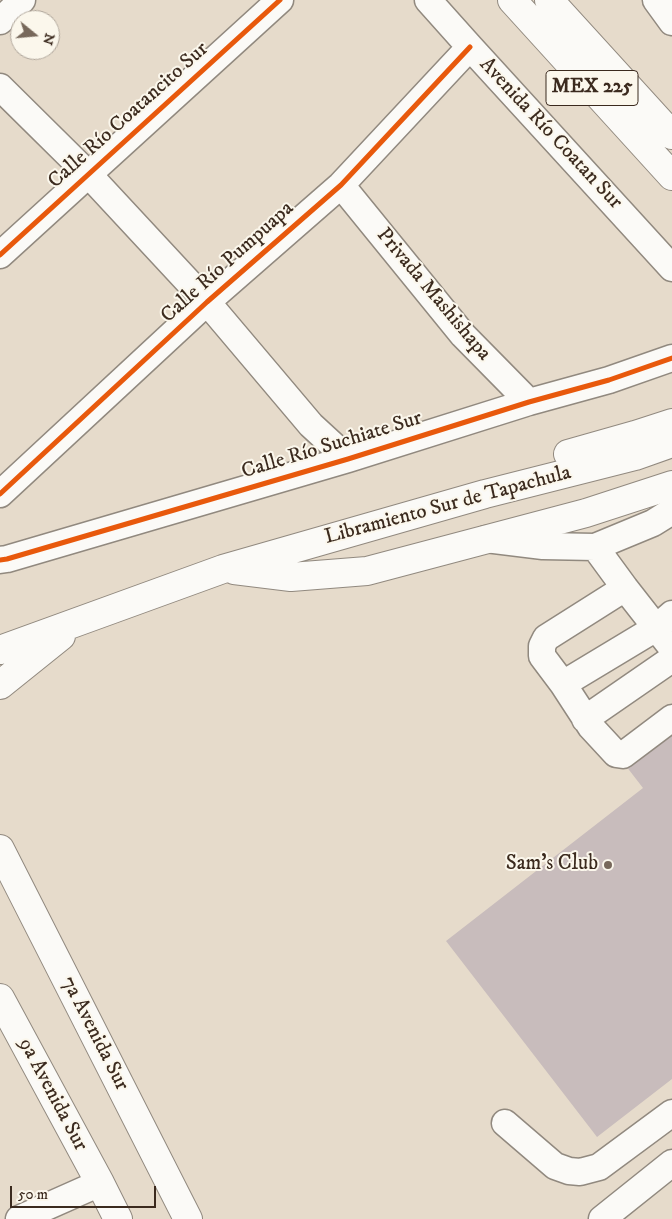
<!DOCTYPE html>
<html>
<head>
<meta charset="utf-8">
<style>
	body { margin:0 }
	#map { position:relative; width:672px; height:1219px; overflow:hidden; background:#e6dbcb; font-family:"IM FELL DW Pica",serif }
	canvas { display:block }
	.north { position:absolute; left:10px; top:10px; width:50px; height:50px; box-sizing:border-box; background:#fbf7ec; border:1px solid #aea59a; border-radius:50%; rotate:107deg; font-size:14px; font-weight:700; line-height:20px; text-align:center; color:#3b2a1e }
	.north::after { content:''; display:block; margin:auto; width:18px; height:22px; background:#77685b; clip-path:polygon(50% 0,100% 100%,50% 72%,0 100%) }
	.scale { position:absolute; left:10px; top:1186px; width:146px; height:22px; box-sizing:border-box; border:2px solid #3b2a1e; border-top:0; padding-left:6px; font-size:15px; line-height:18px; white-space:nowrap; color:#3b2a1e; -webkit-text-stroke:4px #fbf7ec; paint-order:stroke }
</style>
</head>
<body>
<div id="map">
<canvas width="672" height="1219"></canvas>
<div class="north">N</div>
<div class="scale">50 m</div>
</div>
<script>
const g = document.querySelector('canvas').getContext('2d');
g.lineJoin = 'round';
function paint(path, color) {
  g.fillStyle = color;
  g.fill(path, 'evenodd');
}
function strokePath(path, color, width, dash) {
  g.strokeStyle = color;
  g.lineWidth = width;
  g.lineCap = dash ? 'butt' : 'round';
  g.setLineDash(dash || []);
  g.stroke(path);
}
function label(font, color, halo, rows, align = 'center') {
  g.font = font + ' "IM FELL DW Pica",serif';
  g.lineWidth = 4;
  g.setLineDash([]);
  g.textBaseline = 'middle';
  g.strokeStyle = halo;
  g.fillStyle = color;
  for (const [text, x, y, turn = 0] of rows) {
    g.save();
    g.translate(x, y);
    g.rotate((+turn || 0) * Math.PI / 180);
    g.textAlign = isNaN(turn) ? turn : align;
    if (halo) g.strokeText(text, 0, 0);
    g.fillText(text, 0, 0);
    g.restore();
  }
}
paint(new Path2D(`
	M672,730V1079L597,1137L446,941L643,788L626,766Z`), '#c8bcbc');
const minor = new Path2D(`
	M428,0L470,47L672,268
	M656,0L672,22
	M0,21L22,0
	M0,87L89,175L207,302L311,425L348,459
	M341,185L463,335L529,402
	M0,255L280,0
	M0,494L207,302L341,185L470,47
	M486,539L543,546L595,547L653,523L672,511
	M595,547L625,588L672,648
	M0,560L7,559L348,459L529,402L609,380L672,358
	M625,588L546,638L542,646V656L563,684L591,727L616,754L623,755L672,718
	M563,684L656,628L672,614
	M585,719L672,659
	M505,1123L555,1166L569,1171L580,1172L599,1167L672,1113
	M19,1219L100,1183
	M602,1219L672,1163`);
const major = new Path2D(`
	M512,0L672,176
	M549,0L672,135
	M568,454L635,435L672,423
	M234,570L291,577L367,571L586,513L672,485
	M0,650L223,569L485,494L635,456L672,443
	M0,685L61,636
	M0,849L188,1219
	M0,998L100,1183L118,1219`);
strokePath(minor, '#91897f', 29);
strokePath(major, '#91897f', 30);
strokePath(minor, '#fbfaf7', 26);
strokePath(major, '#fbfaf7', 28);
strokePath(new Path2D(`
	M0,255L280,0
	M0,494L207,302L341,185L470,47
	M0,560L7,559L348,459L529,402L609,380L672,358`), '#e8590c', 5);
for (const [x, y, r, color] of [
	[608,865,5,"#77685b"]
]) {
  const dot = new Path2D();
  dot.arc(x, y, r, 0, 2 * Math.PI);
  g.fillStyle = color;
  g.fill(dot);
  strokePath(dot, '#fbf7ec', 2);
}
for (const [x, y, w] of [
	[592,88,92]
]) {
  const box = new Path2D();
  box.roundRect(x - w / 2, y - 17.5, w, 35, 4);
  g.fillStyle = '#fbf7ec';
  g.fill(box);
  strokePath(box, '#3b2a1e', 1);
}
label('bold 20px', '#3b2a1e', null, [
	["MEX 225",592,88]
]);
label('21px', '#3b2a1e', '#fbf7ec', [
	["Calle Río Coatancito Sur",129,116,-42],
	["Avenida Río Coatan Sur",550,134,47],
	["Calle Río Pumpuapa",228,263,-42],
	["Privada Mashishapa",433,295,50],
	["Calle Río Suchiate Sur",332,446,-17],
	["Libramiento Sur de Tapachula",448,506,-15],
	["7a Avenida Sur",94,1034,63],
	["9a Avenida Sur",52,1095,62]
]);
label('21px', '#3b2a1e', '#fbf7ec', [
	["Sam's Club",598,865]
], 'right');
</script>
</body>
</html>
